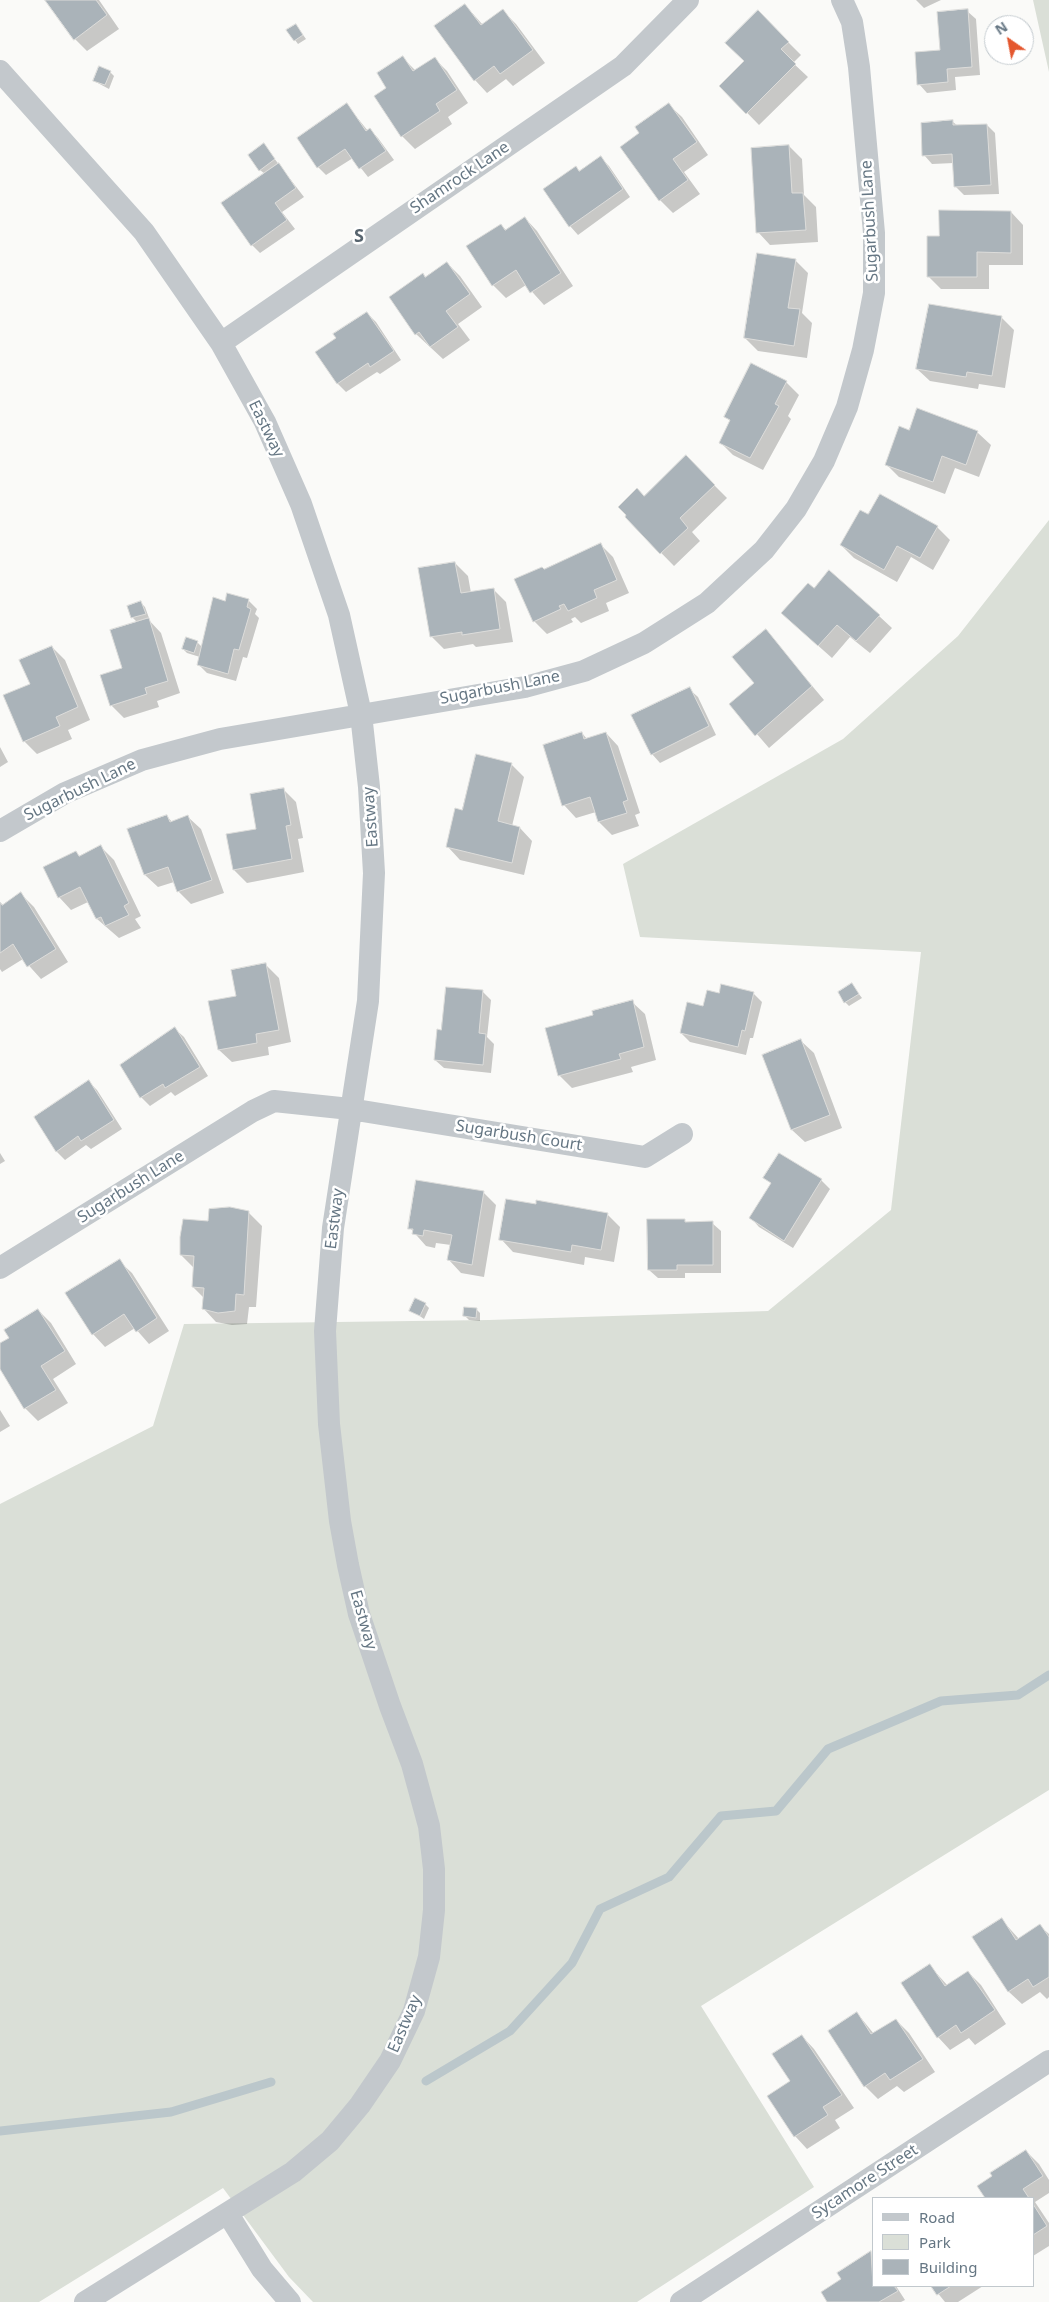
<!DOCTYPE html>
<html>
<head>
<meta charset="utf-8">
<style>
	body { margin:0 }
	#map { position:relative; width:1049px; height:2302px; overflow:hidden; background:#fafaf8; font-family:"Noto Sans",sans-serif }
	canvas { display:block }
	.legend { position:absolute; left:872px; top:2197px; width:162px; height:90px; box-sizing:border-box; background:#fff; border:1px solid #c1c8cd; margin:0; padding:6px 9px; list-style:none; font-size:15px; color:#657683 }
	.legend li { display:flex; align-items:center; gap:10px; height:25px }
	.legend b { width:25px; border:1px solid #c1c8cd }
	.north { position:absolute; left:984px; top:15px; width:50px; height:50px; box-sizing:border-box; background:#fff; border:1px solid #c1c8cd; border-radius:50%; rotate:327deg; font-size:14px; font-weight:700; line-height:20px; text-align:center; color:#657683 }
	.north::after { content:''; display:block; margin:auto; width:18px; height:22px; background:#e4572e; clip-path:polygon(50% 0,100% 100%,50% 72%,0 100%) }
</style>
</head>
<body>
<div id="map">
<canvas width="1049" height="2302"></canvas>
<ul class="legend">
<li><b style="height:6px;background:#c3c8cc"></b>Road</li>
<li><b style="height:14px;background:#dadfd7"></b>Park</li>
<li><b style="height:14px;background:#aab3b9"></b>Building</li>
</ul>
<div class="north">N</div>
</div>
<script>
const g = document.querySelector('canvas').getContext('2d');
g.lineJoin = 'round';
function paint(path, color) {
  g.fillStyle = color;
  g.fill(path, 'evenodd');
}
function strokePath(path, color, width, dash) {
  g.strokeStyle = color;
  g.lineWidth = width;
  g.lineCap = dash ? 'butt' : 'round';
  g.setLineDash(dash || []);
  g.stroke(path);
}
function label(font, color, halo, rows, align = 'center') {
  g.font = font + ' "Noto Sans",sans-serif';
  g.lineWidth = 5;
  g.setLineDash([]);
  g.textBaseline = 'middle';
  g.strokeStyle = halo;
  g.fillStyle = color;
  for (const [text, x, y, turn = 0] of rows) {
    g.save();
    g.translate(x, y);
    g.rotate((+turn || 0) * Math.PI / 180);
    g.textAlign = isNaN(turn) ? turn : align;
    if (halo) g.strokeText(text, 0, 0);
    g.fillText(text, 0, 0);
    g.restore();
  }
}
paint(new Path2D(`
	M1033,0H1049V72Z
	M1049,520V1790L701,2006L814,2187L637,2302H313L289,2277L223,2188L39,2302H0V1504L153,1426L184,1324L489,1320L768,1311L891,1210L921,952L640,937L623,864L843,739L958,636Z`), '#dadfd7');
paint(new Path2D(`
	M47,0H99L119,29L87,51L75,39Z
	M916,0H941L924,8Z
	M465,5L483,25L503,11L516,24L545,63L513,86L506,79L487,93L475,80Z
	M967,11L976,19L980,75L955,77L956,90L927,93L919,84Z
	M758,12L801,55L793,63L808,77L759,125L721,86L746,61Z
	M296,25L306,39L298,44L295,40Z
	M403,58L416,71L435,59L447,71L468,103L448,117L452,124L415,149L402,136L388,88Z
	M110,72L114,76L109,89L94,81Z
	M347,105L368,131L370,130L378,138L394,160L368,177L353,158L326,175L318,167Z
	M669,105L682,117L708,155L684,172L700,194L673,213L660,200L622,147L641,134Z
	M953,122L958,126L987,125L995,133L999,194L964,195L956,187L954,163L932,164L924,155Z
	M789,146L802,159L804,195L816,207L818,242L770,245L758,232Z
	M267,149L304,197L282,212L295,229L260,253L252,245L265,174L260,170Z
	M601,158L609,166L630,197L578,235L570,226L545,189L576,168L580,172Z
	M1011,212L1023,225V265H989V289H941L928,276Z
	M525,218L537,231L573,286L544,305L526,285L506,298L493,285L501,225L506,230Z
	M795,260L808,273L802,313L812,323L807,358L758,351L745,338Z
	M447,263L460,276L482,307L458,324L470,340L443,359L416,334L426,278Z
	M367,313L376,322L401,360L380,374L377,372L346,392L338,384L317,352L337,339Z
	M1001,317L1014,330L1005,388L979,384L978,389L930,381L917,369Z
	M786,382L799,395L788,416L791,419L763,470L733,455L720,442L731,422L726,417Z
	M917,410L978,433L991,445L979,477L955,468L945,494L899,477L886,464L909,431Z
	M686,457L727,498L692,532L700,541L674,566L626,517Z
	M869,516L937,527L950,540L933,570L911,557L897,582L854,558L841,545Z
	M600,544L613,557L629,593L606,603L609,611L581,623L575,617L571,619L573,622L547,634L534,621L544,570Z
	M455,563L468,576L471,593L493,589L506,602L513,642L476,647L473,644L444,649L431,636Z
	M814,589L879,616L892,628L870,653L850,637L832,658L796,626Z
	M248,600L257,609L255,614L259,618L247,658L243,657L236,681L207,673L198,664L200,657L187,653L183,649L197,642L202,647L226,602Z
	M141,603L145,607L149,618H147L161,633L180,693L157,701L159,707L124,718L111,705L138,623L132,617Z
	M766,631L824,700L769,748L731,704L756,684Z
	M52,647L65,660L90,720L68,730L72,739L37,754L24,741L31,685Z
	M689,689L698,697L716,735L660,763L652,754Z
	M582,733L587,739L606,733L618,746L640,813L635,815L639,826L612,835L599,822L596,812L576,818L564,805Z
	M0,747L8,762L0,767Z
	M511,764L524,777L512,826L520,828L532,841L524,875L460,860L448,847L463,811Z
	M283,789L296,802L303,838L298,839L304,872L247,883L234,870Z
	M167,816L172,822L188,817L201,829L224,893L191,904L178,891L174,882L158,887L145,875Z
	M101,847L114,860L141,916L135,919L141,928L119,938L97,919L88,902L71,910L59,897L76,853L80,857Z
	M21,894L34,907L68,962L41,979L23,959L2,972L0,969V902L3,905Z
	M266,965L279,978L291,1042L268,1047L269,1055L232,1062L219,1050L237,997Z
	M852,985L862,998L849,1006L845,1002Z
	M482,991L491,1000L487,1037L494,1044L491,1073L444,1068L435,1060L442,1032Z
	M753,993L762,1002L753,1038H750L746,1055L690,1042L681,1033L720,994Z
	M632,1002L645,1014L656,1060L631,1067L633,1072L572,1088L559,1075L595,1016Z
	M175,1029L184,1037L208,1076L175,1096L171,1092L150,1106L141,1097L121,1065Z
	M801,1041L814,1053L842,1128L805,1142L792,1130Z
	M89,1082L97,1090L122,1129L91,1149L86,1145L65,1160L57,1152L35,1118Z
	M0,1153L5,1161L0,1164Z
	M780,1154L821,1180L830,1189L793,1248L759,1227L751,1218L772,1184L765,1177Z
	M483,1192L496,1205L484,1277L461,1273L449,1260L451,1245L436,1243L435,1248L426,1246L410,1228Z
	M249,1213L262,1226L256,1307H249L247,1324L232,1325L216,1322L204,1309V1298L193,1287L194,1268L181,1255L209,1222Z
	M607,1214L620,1227L614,1262L585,1257L584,1265L513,1252L501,1239Z
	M684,1220L687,1223H712L721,1231V1273H685V1278H658L649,1270Z
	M119,1261L132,1273L169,1331L149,1344L135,1328L105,1347L93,1334Z
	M425,1304L429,1308L424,1319L411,1310Z
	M476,1309L480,1313V1321L469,1320L465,1316Z
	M38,1310L51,1323L76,1364L53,1379L68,1403L38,1421L25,1408L0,1367V1345L11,1338Z
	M0,1410L10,1426L0,1432Z
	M1002,1920L1019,1939L1040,1926L1049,1934V1997L1047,1999L1040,1992L1022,2004L1009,1992L974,1937Z
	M930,1966L948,1986L968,1972L981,1985L1006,2024L975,2045L969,2038L950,2050L938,2037Z
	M857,2013L874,2034L896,2020L909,2033L935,2072L904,2092L897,2086L878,2099L865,2086Z
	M802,2036L814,2049L854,2108L835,2120L840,2128L807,2149L795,2136L792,2081Z
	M1026,2151L1039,2164L1049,2180V2193L1035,2202L1049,2223V2246L1033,2256V2198H986L979,2187Z
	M871,2252L873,2286H896L905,2300L901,2302H829L843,2279L839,2273Z
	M932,2286H983L958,2302H945Z`), '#0003');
strokePath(new Path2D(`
	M426,2081L510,2031L572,1963L600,1909L669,1877L721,1816L776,1811L828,1749L941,1701L1018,1695L1049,1675
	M0,2131L171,2112L271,2082`), '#bbc7cb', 9);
const building = new Path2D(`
	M45,0H96L107,15L74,40Z
	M465,4L481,25L503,9L533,50L500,74L494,66L474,81L434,26Z
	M968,9L972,67L947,69L948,82L917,85L915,52L940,50L937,12Z
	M758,10L789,42L781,49L796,64L746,114L719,86L744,61L725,43Z
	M296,24L303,35L294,41L286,30Z
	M403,56L413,71L435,57L457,90L436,104L440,111L401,137L374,96L386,88L377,73Z
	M99,66L111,71L105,85L93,81Z
	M347,103L366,131L370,128L386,151L359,169L345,149L317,168L297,138Z
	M669,103L697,142L673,159L688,180L659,201L620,147L639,133L635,127Z
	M953,120V125L987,124L991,185L954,187L952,154L922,156L921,123Z
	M264,143L275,159L259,171L248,155Z
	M789,145L792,193H803L806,230L756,233L751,148Z
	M601,156L623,189L569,227L543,189L576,166L579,171Z
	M279,163L296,188L275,203L287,220L251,246L221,203Z
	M939,210L1011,211V253L977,252V277H927V236H939Z
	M525,217L561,273L530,293L516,270L492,286L466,246L501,224L505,230Z
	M757,253L796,259L788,308L800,309L794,346L744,338Z
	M447,262L470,294L446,311L458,327L430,347L419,332L415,335L389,297L423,273L425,277Z
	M929,304L1002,316L992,376L967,372L966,377L916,369Z
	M367,312L394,351L370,367L368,363L337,384L315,352L336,338L333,334Z
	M751,363L787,381L775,404L779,406L750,458L719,443L730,420L724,417Z
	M917,408L978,431L966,465L942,456L933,482L885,465L899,426L909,430Z
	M686,455L715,485L680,518L688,528L660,554L625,517L626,515L618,507L637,488L644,496Z
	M880,494L938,526L920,558L897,546L884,570L840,545L860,510L868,514Z
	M601,543L617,580L594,590L597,598L568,611L564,604L559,606L561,609L533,622L514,579L542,567L544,569Z
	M455,562L461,593L494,588L500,629L462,635V632L430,637L418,568Z
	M829,570L880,615L856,641L837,625L818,646L781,613L808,583L814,588Z
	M227,593L249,599L247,607L251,609L239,650L234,649L228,674L197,665L213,597L225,601Z
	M141,601L146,614L131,618L127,606Z
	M149,618L168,681L145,688L147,694L110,706L100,675L122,668L110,630Z
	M766,629L812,686L755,736L729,704L754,683L732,657Z
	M186,637L198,641L194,653L182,649Z
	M52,646L78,707L56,717L60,726L23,742L3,695L30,684L19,660Z
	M690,687L709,726L651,755L631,715Z
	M582,732L584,739L606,732L628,800L623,802L627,813L598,822L590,797L562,806L543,745Z
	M476,754L512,763L498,821L520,827L512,863L446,847L455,808L462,810Z
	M284,788L291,825L286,826L292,859L233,870L226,834L256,829L250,794Z
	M167,815L170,822L188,815L212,880L177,892L168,867L144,875L127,829Z
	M101,845L129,903L124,906L129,915L105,926L101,917L96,919L80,887L58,898L43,867L76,851L79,856Z
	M21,892L56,949L27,967L13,944L0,953V902L2,905Z
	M266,963L279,1030L256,1034L257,1043L218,1050L208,1001L236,996L231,970Z
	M852,983L859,994L844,1003L838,992Z
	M721,984L754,992L745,1031L742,1030L738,1047L680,1033L687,1002L703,1006L707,990L719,993Z
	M446,987L483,990L479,1033L486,1034L483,1065L434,1060L437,1029L441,1030Z
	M633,1000L644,1047L619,1054L621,1059L558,1076L545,1028L593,1015L592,1011Z
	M175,1027L200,1067L165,1088L163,1084L140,1098L120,1065Z
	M801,1039L830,1115L791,1130L762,1055Z
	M89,1080L114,1120L81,1141L78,1136L56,1152L34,1117Z
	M779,1153L822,1179L784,1241L749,1218L771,1183L763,1178Z
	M416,1180L484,1191L472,1265L447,1260L452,1235L424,1230L423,1236L412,1234L413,1229H408Z
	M506,1199L536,1204V1200L608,1213L601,1250L572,1245L571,1252L499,1240Z
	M230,1207L249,1211L244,1295L236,1294L235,1311L218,1313L202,1309L204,1288L192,1287L194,1256L180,1255V1237L183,1219L208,1221L209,1209Z
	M647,1219H685V1222L713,1221V1265H677V1270H648Z
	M120,1259L157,1318L136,1332L124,1314L92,1335L65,1293Z
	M415,1298L426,1303L420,1316L409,1311Z
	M464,1307L477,1308L476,1318L463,1316Z
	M38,1309L65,1351L41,1366L56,1390L24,1409L0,1369V1343L9,1338L4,1330Z
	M1002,1918L1016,1940L1040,1924L1049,1937V1977L1033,1987L1028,1979L1008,1992L972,1937Z
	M930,1964L945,1986L968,1971L995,2010L961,2033L956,2025L937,2038L901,1983Z
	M857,2012L871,2034L896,2019L923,2059L890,2080L885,2073L864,2087L828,2031Z
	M802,2035L842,2095L823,2107L828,2115L794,2137L767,2096L790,2081L772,2054Z
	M1026,2150L1043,2176L1023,2189L1029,2198H985L977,2186L992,2176L990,2173Z
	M1033,2204L1047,2226L1033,2235Z
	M871,2251L873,2286H894L898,2291L879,2302H827L821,2292L841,2279L837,2273Z
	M931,2286H951L937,2295Z`);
paint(building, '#aab3b9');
strokePath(building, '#dcdcda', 1);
strokePath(new Path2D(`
	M0,71L144,232L221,343L265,422L301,504L339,615L361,714L369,787L374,873L368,1001L333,1228L325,1331L329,1424L340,1521L348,1565L359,1614L390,1706L412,1764L429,1826L434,1869V1910L429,1957L414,2011L390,2061L360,2105L330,2141L293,2172L85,2302
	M221,343L623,66L688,0
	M0,831L65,793L142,760L220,739L525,687L584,671L644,643L707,603L764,550L796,509L824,461L847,407L863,350L874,293V233L859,67L852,22L842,0
	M0,1268L253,1111L274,1101L350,1109L645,1157L682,1134
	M228,2214L262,2269L290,2302
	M681,2302L1049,2061`), '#c3c8cc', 22);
label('16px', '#657683', '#fff', [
	["Shamrock Lane",460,178,-34],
	["Sugarbush Lane",870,221,-93],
	["Eastway",266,429,64],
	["Sugarbush Lane",500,688,-11],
	["Sugarbush Lane",80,790,-26],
	["Eastway",371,817,-94],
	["Sugarbush Court",519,1136,9],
	["Sugarbush Lane",131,1187,-32],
	["Eastway",335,1219,-83],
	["Eastway",363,1620,74],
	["Eastway",405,2024,-67],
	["Sycamore Street",865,2182,-33]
]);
label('bold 18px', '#57646e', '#fff', [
	["S",359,237]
]);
</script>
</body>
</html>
